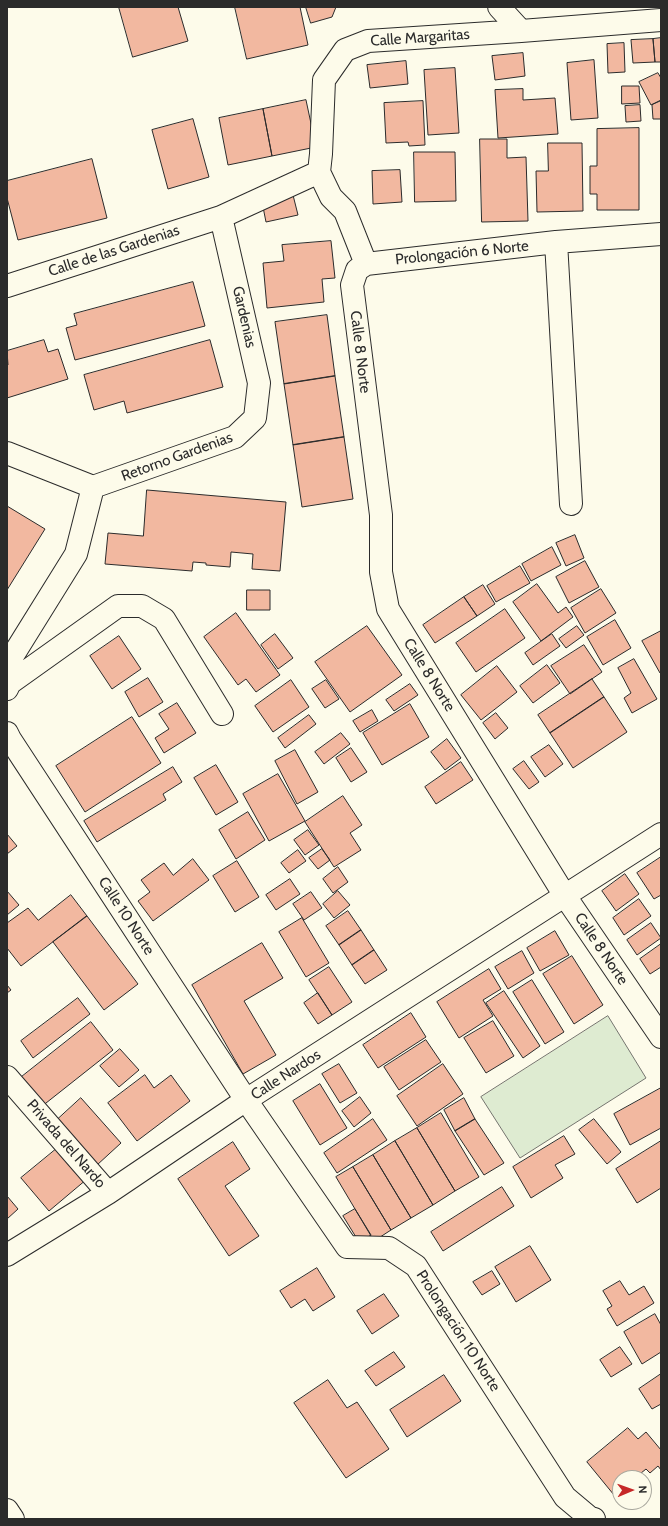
<!DOCTYPE html>
<html>
<head>
<meta charset="utf-8">
<style>
	body { margin:0 }
	#map { position:relative; width:668px; height:1526px; overflow:hidden; background:#fdfbea; font-family:Cabin,sans-serif }
	canvas { display:block }
	.frame { position:absolute; inset:0; border:8px solid #2b2b2b; pointer-events:none }
	.north { position:absolute; left:612px; top:1470px; width:40px; height:40px; box-sizing:border-box; background:#fdfbea; border:1px solid #a9a89e; border-radius:50%; rotate:88deg; font-size:11px; font-weight:700; line-height:16px; text-align:center; color:#2b2b2b }
	.north::after { content:''; display:block; margin:auto; width:14px; height:18px; background:#c62828; clip-path:polygon(50% 0,100% 100%,50% 72%,0 100%) }
</style>
</head>
<body>
<div id="map">
<canvas width="668" height="1526"></canvas>
<div class="frame"></div>
<div class="north">N</div>
</div>
<script>
const g = document.querySelector('canvas').getContext('2d');
g.lineJoin = 'round';
function paint(path, color) {
  g.fillStyle = color;
  g.fill(path, 'evenodd');
}
function strokePath(path, color, width, dash) {
  g.strokeStyle = color;
  g.lineWidth = width;
  g.lineCap = dash ? 'butt' : 'round';
  g.setLineDash(dash || []);
  g.stroke(path);
}
function label(font, color, halo, rows, align = 'center') {
  g.font = font + ' Cabin,sans-serif';
  g.lineWidth = 3;
  g.setLineDash([]);
  g.textBaseline = 'middle';
  g.strokeStyle = halo;
  g.fillStyle = color;
  for (const [text, x, y, turn = 0] of rows) {
    g.save();
    g.translate(x, y);
    g.rotate((+turn || 0) * Math.PI / 180);
    g.textAlign = isNaN(turn) ? turn : align;
    if (halo) g.strokeText(text, 0, 0);
    g.fillText(text, 0, 0);
    g.restore();
  }
}
const green = new Path2D(`
	M608,1016L646,1078L520,1158L481,1097Z`);
paint(green, '#deebd1');
strokePath(green, '#74746e', 1);
const building = new Path2D(`
	M119,7H178L188,41L133,57Z
	M235,7H300L308,45L247,59Z
	M306,7H336L332,17L311,23Z
	M661,38V62H655L653,39Z
	M653,39L655,62L633,63L631,40Z
	M624,43L625,72L608,73L607,44Z
	M523,53L525,76L495,80L492,56Z
	M594,60L598,118L571,120L567,63Z
	M406,61L408,84L370,88L367,65Z
	M455,68L459,133L428,135L424,70Z
	M658,73L661,78V100L651,105L639,82Z
	M622,86H639L640,103L622,104Z
	M523,89V100L555,98L558,134L498,138L495,90Z
	M306,100L316,147L272,156L263,109Z
	M423,101L425,145L409,146L408,142L386,143L384,103Z
	M661,101V119H653L652,105Z
	M640,105L641,121L626,122L625,106Z
	M263,109L272,156L228,165L219,118Z
	M193,119L209,177L168,189L152,130Z
	M639,128V210H597V194H590V166H597V129Z
	M480,139H507V158L526,157L528,221L482,222Z
	M548,143H582L583,211L537,212L536,171H548Z
	M414,152H455L456,201L415,202Z
	M92,159L107,218L18,240L7,198V181Z
	M400,170L402,202L373,204L372,171Z
	M293,195L298,215L266,222L262,202Z
	M331,241L335,278L322,279L324,302L267,308L263,263L284,261L282,245Z
	M193,282L205,326L75,360L66,328L77,325L74,314Z
	M327,315L335,376L284,384L275,322Z
	M44,340L48,352L58,349L68,379L7,398V365H8L7,351Z
	M210,340L223,387L127,413L124,401L94,410L84,375Z
	M335,376L344,437L293,445L284,384Z
	M344,437L353,499L302,507L293,445Z
	M147,490L286,502L280,571L252,569L253,554L231,552L230,567L206,565V563L193,562L192,571L105,564L108,533L143,536Z
	M7,506L45,529L7,590Z
	M575,535L584,558L566,566L556,543Z
	M552,547L561,565L531,581L522,564Z
	M585,561L599,587L569,603L556,577Z
	M520,566L530,583L496,602L487,586Z
	M537,584L558,613L566,607L573,617L541,641L513,602Z
	M483,585L495,604L477,616L464,597Z
	M601,589L616,613L585,633L571,608Z
	M247,590H270V610H247Z
	M464,597L477,616L435,643L423,625Z
	M505,609L525,638L476,672L456,643Z
	M236,613L280,675L256,692L246,679L238,685L204,637Z
	M615,620L631,648L603,665L587,637Z
	M367,626L402,675L350,712L315,662Z
	M577,626L584,635L566,648L559,639Z
	M661,631V673H660L642,641Z
	M275,634L293,658L278,669L261,645Z
	M552,634L560,646L533,665L525,653Z
	M119,636L141,669L112,689L90,656Z
	M584,645L602,672L570,694L551,666Z
	M634,659L657,699L632,713L624,698L631,693L618,668Z
	M547,665L560,683L533,703L520,686Z
	M497,666L517,692L481,720L461,695Z
	M148,678L163,702L139,717L125,692Z
	M592,679L604,697L550,733L538,715Z
	M291,680L309,707L273,732L255,706Z
	M326,680L339,699L325,708L312,689Z
	M410,684L418,695L394,711L386,700Z
	M604,697L627,732L573,768L550,733Z
	M177,703L196,733L164,753L155,738L169,729L159,714Z
	M410,704L429,737L382,765L363,733Z
	M372,710L378,721L360,732L353,721Z
	M496,713L508,728L495,739L483,723Z
	M309,715L316,724L285,748L278,738Z
	M132,717L161,763L85,812L56,766Z
	M341,733L350,744L324,764L315,752Z
	M447,739L461,758L445,770L431,752Z
	M549,745L563,764L545,777L531,757Z
	M351,748L367,772L351,782L336,758Z
	M295,750L318,792L297,804L275,761Z
	M524,761L539,782L529,789L513,769Z
	M461,762L473,780L436,804L425,787Z
	M216,765L238,802L216,815L194,778Z
	M173,767L182,782L163,794L166,800L97,842L84,821Z
	M278,774L305,821L269,841L243,794Z
	M343,796L362,825L350,833L361,850L334,867L305,822Z
	M248,812L265,840L236,859L219,830Z
	M308,830L319,845L305,855L294,840Z
	M7,834L17,846L7,854Z
	M322,849L330,860L318,869L309,858Z
	M298,850L306,861L289,873L281,863Z
	M661,857V895L654,899L637,873Z
	M193,859L209,880L153,921L138,901L150,892L141,880L164,863L173,875Z
	M237,861L259,897L235,912L213,876Z
	M338,867L348,882L333,893L323,879Z
	M625,874L639,894L616,911L602,891Z
	M290,879L300,894L276,910L266,895Z
	M7,891L19,905L7,915Z
	M338,891L350,905L334,918L323,904Z
	M311,892L322,908L304,920L293,904Z
	M71,895L87,916L21,966L7,948V923L28,908L38,920Z
	M639,899L651,916L624,935L613,918Z
	M348,911L361,930L339,945L326,926Z
	M87,916L138,984L104,1010L53,942Z
	M302,918L329,963L306,977L279,932Z
	M651,923L661,938L637,955L627,940Z
	M361,930L374,950L352,965L339,945Z
	M555,931L569,955L540,971L527,948Z
	M262,943L283,978L244,1001L276,1055L243,1074L192,985Z
	M661,944V967L650,974L640,959Z
	M374,950L387,970L365,984L352,965Z
	M522,951L534,973L508,989L495,967Z
	M572,956L603,1005L574,1024L543,974Z
	M329,967L352,1002L332,1015L309,980Z
	M489,969L501,989L483,1000L493,1016L459,1038L437,1002Z
	M532,980L564,1032L545,1044L513,992Z
	M7,985L11,990L7,993Z
	M504,991L540,1046L523,1058L486,1003Z
	M318,993L332,1015L318,1024L304,1003Z
	M78,998L90,1014L33,1058L21,1041Z
	M411,1013L426,1037L378,1068L363,1045Z
	M493,1021L514,1056L486,1073L464,1038Z
	M91,1022L113,1050L41,1107L19,1079Z
	M426,1040L441,1062L399,1090L384,1067Z
	M120,1049L139,1070L119,1087L100,1066Z
	M339,1064L357,1093L340,1103L322,1074Z
	M443,1064L463,1094L417,1126L397,1096Z
	M145,1075L154,1088L171,1075L190,1101L137,1141L108,1103Z
	M320,1084L347,1128L320,1145L293,1101Z
	M661,1088V1128L630,1145L614,1114Z
	M360,1097L371,1113L354,1127L342,1111Z
	M81,1098L121,1143L97,1165L57,1120Z
	M464,1098L475,1119L455,1131L444,1110Z
	M441,1113L479,1177L455,1191L417,1128Z
	M373,1119L387,1140L337,1173L324,1153Z
	M475,1119L504,1163L484,1175L455,1131Z
	M594,1119L621,1152L607,1164L579,1130Z
	M417,1128L455,1191L433,1205L395,1141Z
	M564,1136L575,1154L555,1165L563,1178L531,1198L513,1167Z
	M395,1141L433,1205L411,1218L373,1155Z
	M661,1141V1188L637,1203L616,1169Z
	M233,1142L250,1169L225,1186L259,1236L229,1256L178,1179Z
	M60,1146L87,1179L49,1211L21,1178Z
	M373,1155L411,1218L391,1230L353,1167Z
	M353,1167L391,1230L374,1241L336,1177Z
	M502,1187L514,1206L443,1251L431,1232Z
	M7,1196L18,1209L7,1219Z
	M355,1209L371,1235L359,1242L343,1216Z
	M530,1246L551,1280L516,1302L495,1267Z
	M317,1268L335,1297L313,1311L305,1299L291,1308L280,1291Z
	M492,1271L500,1284L482,1295L473,1282Z
	M620,1281L629,1295L644,1286L654,1303L617,1326L607,1309L612,1306L603,1291Z
	M384,1294L399,1316L372,1334L357,1311Z
	M655,1314L661,1325V1352L642,1364L624,1332Z
	M620,1347L632,1364L611,1377L600,1360Z
	M394,1352L405,1367L376,1386L365,1371Z
	M661,1374V1404L652,1409L639,1389Z
	M444,1375L461,1401L407,1437L390,1410Z
	M328,1380L347,1408L357,1402L389,1449L346,1478L294,1403Z
	M628,1428L638,1439L646,1432L661,1450V1470L658,1466L650,1473L646,1469L635,1478H620V1491L614,1495L587,1462Z`);
paint(building, '#f2b8a0');
strokePath(building, '#2b2b2b', 1);
const minor = new Path2D(`
	M499,7L521,31
	M319,172L321,154L324,80L345,50L368,41L521,31L661,20
	M319,172L331,197L345,211L366,264
	M556,242L571,504
	M366,264L357,270L352,285L381,515V572L388,609L565,896L661,1037
	M366,264L556,242L661,234
	M7,286L221,217L319,172
	M7,453L93,487
	M93,487L235,437L255,418L259,383L221,217
	M7,665L76,554L93,487
	M7,689L10,683L118,606H142L164,619L222,714
	M7,733L10,739L246,1100L347,1247L389,1248L416,1266L565,1497L590,1518L594,1519
	M7,1077L108,1193
	M7,1255L108,1193L246,1100L661,834
	M7,1510L13,1519`);
strokePath(minor, '#2b2b2b', 24);
strokePath(minor, '#fdfbea', 22);
label('15px', '#2b2b2b', '#fdfbea', [
	["Calle Margaritas",420,38,-4],
	["Calle de las Gardenias",114,251,-18],
	["Prolongación 6 Norte",462,253,-6],
	["Gardenias",244,317,77],
	["Calle 8 Norte",360,352,83],
	["Retorno Gardenias",177,457,-20],
	["Calle 8 Norte",429,675,58],
	["Calle 10 Norte",126,916,57],
	["Calle 8 Norte",601,949,56],
	["Calle Nardos",286,1075,-33],
	["Privada del Nardo",66,1144,49],
	["Prolongación 10 Norte",458,1331,57]
]);
</script>
</body>
</html>
